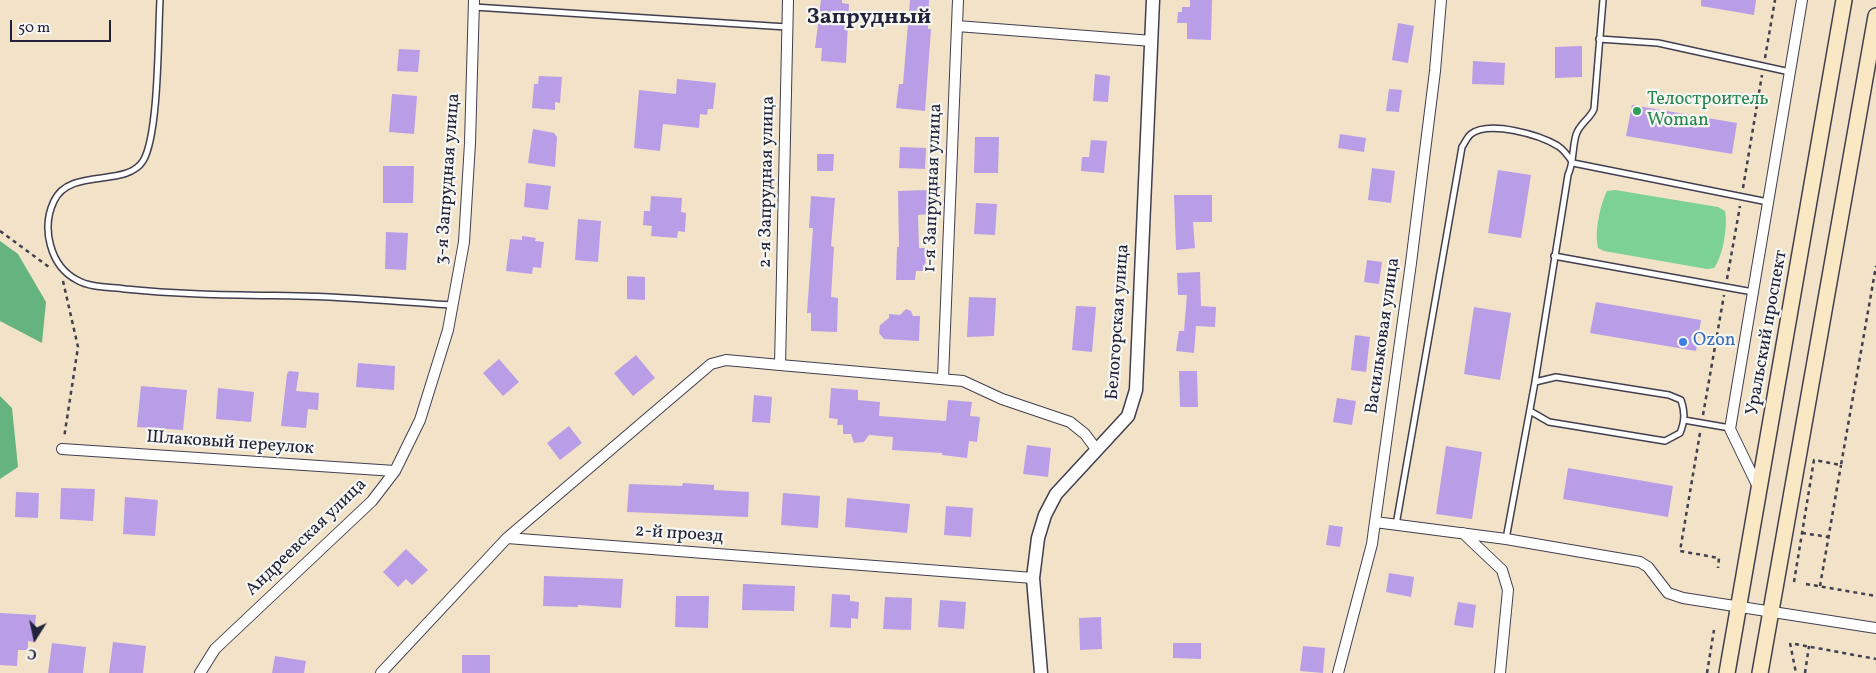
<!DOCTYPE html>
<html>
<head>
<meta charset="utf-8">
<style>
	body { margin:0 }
	#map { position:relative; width:1876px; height:673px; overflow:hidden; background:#f2e2c8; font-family:Vollkorn,serif }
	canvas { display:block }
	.north { position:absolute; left:10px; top:613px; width:50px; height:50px; -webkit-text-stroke:4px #f6f6f2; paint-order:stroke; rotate:190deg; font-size:14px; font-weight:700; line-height:20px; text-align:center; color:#22223b }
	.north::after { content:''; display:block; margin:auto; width:18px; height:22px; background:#22223b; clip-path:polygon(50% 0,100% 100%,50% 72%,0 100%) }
	.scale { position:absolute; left:10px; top:20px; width:101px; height:22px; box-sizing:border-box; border:2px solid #22223b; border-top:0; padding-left:6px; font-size:15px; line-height:18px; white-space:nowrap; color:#22223b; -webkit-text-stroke:4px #f6f6f2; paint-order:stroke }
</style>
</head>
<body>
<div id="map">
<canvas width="1876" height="673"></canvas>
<div class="north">С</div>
<div class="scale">50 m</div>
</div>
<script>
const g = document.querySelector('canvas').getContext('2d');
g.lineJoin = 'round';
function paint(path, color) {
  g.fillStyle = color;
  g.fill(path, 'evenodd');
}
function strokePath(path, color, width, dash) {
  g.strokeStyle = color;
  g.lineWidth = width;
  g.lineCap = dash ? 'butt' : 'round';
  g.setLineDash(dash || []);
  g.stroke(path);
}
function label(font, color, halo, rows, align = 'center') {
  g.font = font + ' Vollkorn,serif';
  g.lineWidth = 4.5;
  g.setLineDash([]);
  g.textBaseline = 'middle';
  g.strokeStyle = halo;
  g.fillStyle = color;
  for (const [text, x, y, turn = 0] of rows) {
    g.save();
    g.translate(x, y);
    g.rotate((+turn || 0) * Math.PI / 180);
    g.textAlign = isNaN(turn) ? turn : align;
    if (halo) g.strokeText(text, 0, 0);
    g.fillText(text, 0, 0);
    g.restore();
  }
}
paint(new Path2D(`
	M1615,190L1718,207L1725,211C1728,226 1723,256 1714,268L1707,269L1604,251L1598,248C1594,233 1600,205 1607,191Z`), '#7cd195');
paint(new Path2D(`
	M0,241L18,254L46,302L42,343L0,321Z
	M0,396L12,408L18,467L0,479Z`), '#65b37e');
paint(new Path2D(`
	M821,0H842V3L849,4L846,63L821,61L822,48H815Z
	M910,0H929L928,29H931L925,111L896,108L899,84H903Z
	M1190,0H1212L1211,40L1187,39V23H1177L1178,12H1182V7H1190Z
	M1701,0H1756L1754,15L1701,6Z
	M1398,23L1414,26L1408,63L1392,60Z
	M1582,46V77L1555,78V47Z
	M399,49L420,50L418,72L397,71Z
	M1473,61L1505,63L1504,85L1472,84Z
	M1095,74L1110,76L1108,102L1093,101Z
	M539,76L562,77L560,103L555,102V110L532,108L534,84H538Z
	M677,79L716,83L713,109H708L707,115L700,114L699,128L663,124L660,151L634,148L639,90L676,94Z
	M1389,89L1402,90L1399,112L1386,111Z
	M392,94L417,96L414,134L389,132Z
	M1632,105L1737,123L1732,154L1626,136Z
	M533,129L554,133L557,137L555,167L528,163Z
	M1340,134L1366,138L1364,152L1338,148Z
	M975,137H999L998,173H974Z
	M1091,140L1107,141L1104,173L1081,171L1082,157H1089Z
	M900,147L926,148L925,169L899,168Z
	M817,154H834L833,171H817Z
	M383,166H414L413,203H383Z
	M1372,168L1395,171L1391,203L1368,200Z
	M1498,170L1531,175L1521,238L1488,233Z
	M526,183L551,186L548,210L524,207Z
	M928,190V214L918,215L919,248H926L925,271H916L915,280H896L897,247H899L898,191Z
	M1174,195H1212V222H1193L1195,248L1176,250Z
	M651,196L682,198L681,212L686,213L685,232L678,231L677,238L651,236L652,226L643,225L644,211H650Z
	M811,196L835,198L831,246L834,247L831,297L838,298L837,332L811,331V313H807L813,228H809Z
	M976,203L997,204L995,235L974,234Z
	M578,219L601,221L598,262L575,260Z
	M386,232L408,233L406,270L385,269Z
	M522,236L536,238L535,241L544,242L541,268L533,267L532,274L506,271L510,239L522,240Z
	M1367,260L1382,262L1379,284L1364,282Z
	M1200,272L1201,306L1216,307L1215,327L1196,326L1194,353L1176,351L1179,331H1184L1187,295H1178L1177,273Z
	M627,276L645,277V300L627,299Z
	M969,297L996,298L994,336L967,337Z
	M1596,302L1701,320L1696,351L1590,333Z
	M1076,306L1096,307L1092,352L1072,350Z
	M1474,307L1511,313L1500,380L1464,374Z
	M906,309L911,311L913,316H920L919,341L884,339L879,333L880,325L889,318V314L900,315Z
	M1355,335L1370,337L1366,372L1351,370Z
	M636,355L655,378L633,396L614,373Z
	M499,359L519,382L503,396L483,373Z
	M358,363L395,366L394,390L356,387Z
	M289,371L299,372L296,391L319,393L318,410L308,409L306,428L281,426L287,374Z
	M1179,371H1197L1198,407H1180Z
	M141,386L187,390L183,430L137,427Z
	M218,388L254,392L251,422L216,419Z
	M831,388L858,390V400L880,402L879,416L946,421L948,400L972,402L970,416L980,417L977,442L969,441L967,458L942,455V453L892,450L893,437L869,435L864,442L854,443L851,434H843V425H837L838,419L829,418Z
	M754,395L772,397L770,423L752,422Z
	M1337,398L1356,401L1352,425L1333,422Z
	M569,426L582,443L560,460L547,443Z
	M1027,445L1051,448L1048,477L1023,474Z
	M1446,446L1482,452L1472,519L1436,514Z
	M1568,468L1673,486L1668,517L1563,499Z
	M683,483L714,485V490L749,492L748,517L627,512L629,484L682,486Z
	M61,488L95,489L93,521L60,519Z
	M16,492L39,493L38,518L15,517Z
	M783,493L820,496L818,528L781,525Z
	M125,497L158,500L155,536L123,534Z
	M847,498L910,504L907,533L845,527Z
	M946,506L973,508L971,537L944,535Z
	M1329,525L1343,527L1340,547L1326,545Z
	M406,549L428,570L412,585L406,579L398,587L383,572Z
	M1389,573L1414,577L1411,597L1386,592Z
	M544,576L623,579L621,608L578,605V607L543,606Z
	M743,584L795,586L794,611L742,610Z
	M832,594L850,595V601L859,602L858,619L851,618V628L830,627Z
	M676,596H709L708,628L675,627Z
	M885,597L912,598L911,630L883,629Z
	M940,600L966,602L964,629L938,627Z
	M1458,602L1476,605L1473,628L1454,625Z
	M0,613L36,615L34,642L28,641V650H18L17,666L0,665Z
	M1101,617L1102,649L1080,650L1079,618Z
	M113,642L146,646L143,673H109Z
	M52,643L86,647L83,673H48Z
	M1173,643H1201V659L1173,658Z
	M1303,646L1325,648L1323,673L1300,671Z
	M462,655H490V673H462Z
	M275,656L306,661L304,673H272Z`), '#b99ee7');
const service = new Path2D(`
	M160,0C158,34 159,135 143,161C126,188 70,167 54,201C41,228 50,266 77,280C91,288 110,287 125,289C183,295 240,295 298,296C350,297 402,302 453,305
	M474,7L787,27
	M1599,39L1658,43L1790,72
	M1554,256L1753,292
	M1530,411L1549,422L1665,441L1680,433C1685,421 1685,412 1681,400L1669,395L1556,377L1535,382
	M1684,420L1730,428
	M1396,525L1462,147C1465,143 1467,137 1471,134C1489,120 1540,135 1558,146C1564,150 1569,157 1573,163L1768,202
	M1506,539L1535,382L1568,175C1574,162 1572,149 1576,135C1579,124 1590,119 1594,109L1603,0`);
const minor = new Path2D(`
	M788,0L780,365L963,381L1002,399L1070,422L1085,434L1096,449
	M957,26L1152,41
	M943,378L958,0
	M62,449L395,471
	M1759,489L1730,429L1802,0
	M1375,522L1506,539L1640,562L1648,567L1668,593L1683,598L1876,628
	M1463,533L1502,570L1508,590L1500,673
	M507,538L711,364L726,360L780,365
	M200,673L215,649L372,501L395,471L420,420L448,330L464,242L470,143L474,0
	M381,673L507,538L1033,578
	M1338,673L1372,544L1375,522L1411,263L1435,71L1441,0`);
const tertiary = new Path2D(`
	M1041,673L1033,578L1038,538L1045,515L1056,494L1128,416L1136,390L1153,0`);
const secondary = new Path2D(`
	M1727,673L1844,0
	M1760,673L1876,16`);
strokePath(service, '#413f50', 8);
strokePath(minor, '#413f50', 12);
strokePath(tertiary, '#413f50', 15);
strokePath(secondary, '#413f50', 18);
strokePath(new Path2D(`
	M1765,58L1775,0
	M1743,188L1762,75
	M0,231L49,267
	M1727,279L1740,206
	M63,281L78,347L64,438
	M1703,415L1724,295
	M1700,433L1680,551L1719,558L1718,568
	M1802,533L1829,537
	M1794,582L1814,460L1841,465L1876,266
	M1806,584L1876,596
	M1820,586L1841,465
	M1790,643L1796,673
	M1795,644L1876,659
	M1707,673L1714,630
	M1805,673L1809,646`), '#413f50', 2.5, [4, 4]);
strokePath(service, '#fff', 5);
strokePath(minor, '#fff', 10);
strokePath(tertiary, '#fff', 12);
strokePath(secondary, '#fae7c3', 15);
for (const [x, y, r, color] of [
	[1637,111,5,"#2e9e5b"],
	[1683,342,5,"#3f7fe0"]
]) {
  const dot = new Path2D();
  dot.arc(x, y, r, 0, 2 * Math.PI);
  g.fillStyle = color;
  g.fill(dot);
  strokePath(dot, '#f6f6f2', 2);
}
label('18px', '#27864d', '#f6f6f2', [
	["Телостроитель",1647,101],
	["Woman",1647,122]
], 'left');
label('18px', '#22223b', '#f6f6f2', [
	["3-я Запрудная улица",449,179,-86],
	["2-я Запрудная улица",768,182,-89],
	["1-я Запрудная улица",934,188,-88],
	["Белогорская улица",1119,322,-86],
	["Уральский проспект",1768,333,-80],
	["Васильковая улица",1384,336,-82],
	["Шлаковый переулок",230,444,4],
	["2-й проезд",679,535,4],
	["Андреевская улица",307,538,-44]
]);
label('18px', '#366cbe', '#f6f6f2', [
	["Ozon",1693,342]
], 'left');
label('bold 22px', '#22223b', '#f6f6f2', [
	["Запрудный",869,19]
]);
</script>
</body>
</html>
